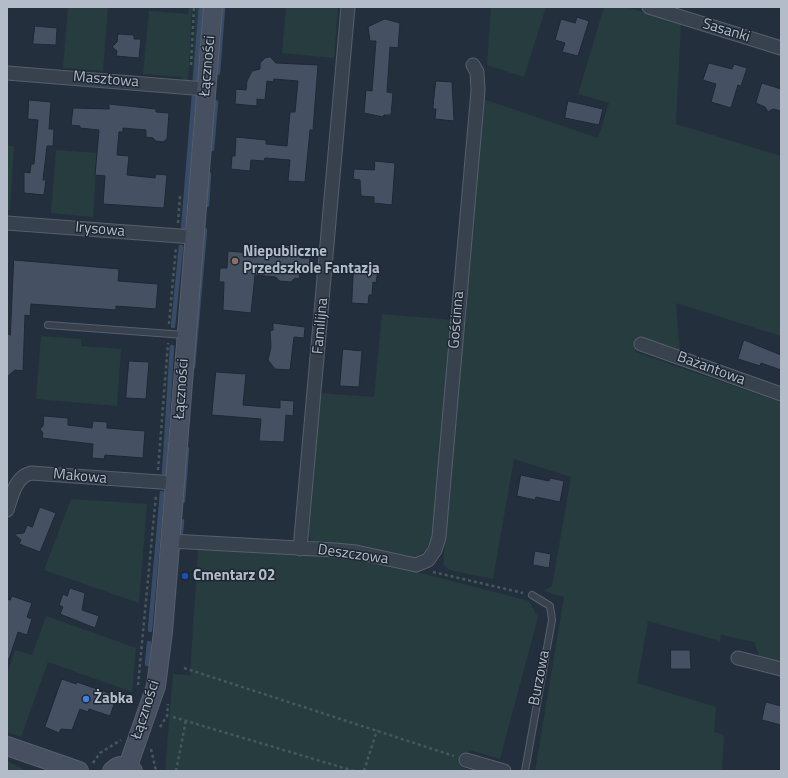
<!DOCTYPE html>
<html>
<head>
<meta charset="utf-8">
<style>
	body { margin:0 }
	#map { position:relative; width:788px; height:778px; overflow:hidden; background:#242f3e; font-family:"Titillium Web",sans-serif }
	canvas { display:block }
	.frame { position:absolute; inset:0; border:8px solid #b4bcc9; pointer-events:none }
</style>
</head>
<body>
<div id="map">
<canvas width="788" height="778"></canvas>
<div class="frame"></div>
</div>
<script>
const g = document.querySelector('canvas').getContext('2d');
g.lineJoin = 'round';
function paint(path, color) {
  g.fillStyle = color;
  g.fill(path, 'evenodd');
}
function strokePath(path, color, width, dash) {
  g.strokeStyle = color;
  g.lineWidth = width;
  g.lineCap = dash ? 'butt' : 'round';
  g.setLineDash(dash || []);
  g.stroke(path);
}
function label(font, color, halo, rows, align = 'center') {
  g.font = font + ' "Titillium Web",sans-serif';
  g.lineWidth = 3;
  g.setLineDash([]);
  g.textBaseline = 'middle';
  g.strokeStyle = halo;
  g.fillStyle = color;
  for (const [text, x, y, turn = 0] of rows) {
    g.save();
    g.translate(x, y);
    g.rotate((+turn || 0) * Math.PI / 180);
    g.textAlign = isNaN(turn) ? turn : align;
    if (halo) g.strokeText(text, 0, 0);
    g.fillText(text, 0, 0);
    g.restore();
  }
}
paint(new Path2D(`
	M68,7L108,8L103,71L63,68Z
	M189,7H192L188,82L183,81L182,77L143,74L149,11L188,14Z
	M196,7H206L199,81L192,82Z
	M286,7H338L334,58L282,53Z
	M491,7H546L524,77L487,65Z
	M604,7H626L681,24L676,124L781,156V336L676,303L680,353L637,345L635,352L781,402V663L760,658L754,642L721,635L720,641L648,621L637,683L716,707L714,732L724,735L722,771H535L564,597L544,591L552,586L571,477L514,459L493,579L449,570L443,564L483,99L598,138L609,103L578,94Z
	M7,146H14L10,210L7,209Z
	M56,150L97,153L93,217L51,213Z
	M382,314L452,320L433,537L425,551L413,559L312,544L309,536L320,393L374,397Z
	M41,336L81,339V346L121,349L117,406L36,399Z
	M71,499L147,504L139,603L44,570Z
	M198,550L359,557L529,601L538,617L500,759L469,750L463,768L473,771H165L173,674L190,675Z
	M46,616L136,648L132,692L48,662L21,737L7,732V674L15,650L32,655Z
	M7,761L27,771H7Z`), '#263c3f');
strokePath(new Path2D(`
	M218,73L223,8
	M195,81L201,7
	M212,149L216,102
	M207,205L209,174
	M183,230L194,95
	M173,326L181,247
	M193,367L205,230
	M164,475L172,347
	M183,501L187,449
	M181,532L182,521
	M150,630L162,493
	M147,664L149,643`), '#394c67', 4.5);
const building = new Path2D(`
	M577,17L589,21L578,56L562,52L565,43L555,40L561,19L575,23Z
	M385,19L400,23L398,48L390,47L387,92L393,93L391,115H384L383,117L364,113L366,90L372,91L376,41H370L368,27Z
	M35,26L57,28L56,45L33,44Z
	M118,34L134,35V39H141L139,58L116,56L117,51L112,47L117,42Z
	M270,57L276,63L318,65L313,130H310L305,182L288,181L290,160L265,158L264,161L251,160L250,171L231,169L232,156H235L236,137L266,140V144L287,146L290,112H295L298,81L274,79L273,82L267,81L265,100L257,99V106L235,104L236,89L246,90L247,81L252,71L260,69V63L265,58Z
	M709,63L732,69L734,64L747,68L741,86L738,85L731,108L711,102L716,84L703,80Z
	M436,81L452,82L454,121L435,119L436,109H433Z
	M762,83L781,89V111L773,109L768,112L765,107L756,103Z
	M29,100L51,102L49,129H54L53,146H47L43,180H46L44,195L24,193V172L30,173L31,164H34L38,120L28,119Z
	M568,101L603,109L599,125L565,118Z
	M109,104L156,109V112L169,113L167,139L163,142L156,141L153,138L146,137V130L123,128V132H119L117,155L129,156L127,175L155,178L156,174L167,175L164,208L103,204L105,176L95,175L99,130L80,128V126L71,125L73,108L109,109Z
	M375,161L395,163L392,205L374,203V197L361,196L360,180L353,179L354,169L374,170Z
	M282,245L294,246L298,251H302L301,258H310L309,273L300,272L299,279L295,278L291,282L279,281L276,277L255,275L251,313L223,310L224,282H219L220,268H227L228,251L273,255L274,249H278Z
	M14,260L119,269L118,281L158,284L156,309L116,306V310L31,304L30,316L25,315L23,371L15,370L7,377V334L10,335Z
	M354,263L366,264V267L378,268L376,283L373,282L372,295H369L368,304L352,303Z
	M273,323L305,327L304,338L294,337L290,370L275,369L268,360L271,347L270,331L273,330Z
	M744,340L781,355V370L761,363L760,366L738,359Z
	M343,349L362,351L359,387L340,386Z
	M129,361L149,362L146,399L126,398Z
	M216,372L246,374L243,405L280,408V400L294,401L293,416L286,415L284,442L259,441L261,419L212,415Z
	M44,416L68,418V425L92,428L93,421L107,422V428L145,431L143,458L105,455L104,459L92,458L93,444L42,438L43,433L40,429L43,426Z
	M521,475L549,481L550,478L564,481L560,502L536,497L535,500L517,496Z
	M40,507L56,513L40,552L19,544L21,540L14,534L24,533L27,525L32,527Z
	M535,551L551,554L549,568L533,565Z
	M70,588L85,593L82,610L99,616L95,628L60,614L63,607L59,605L63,594L67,596Z
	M12,596L32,603L27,617L32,619L27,635L18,632L9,659H7V599L10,600Z
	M671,650H690L691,669H671Z
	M62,679L76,684L77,682L117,696L110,716L89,709L88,712L80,709L72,730L61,729L59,733L45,727Z
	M766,702L781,706V725L762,720Z`);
paint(building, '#455162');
strokePath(building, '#1f2835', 1);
const lane = new Path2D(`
	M48,325L185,335
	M525,771L552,620L550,606L532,595`);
const street = new Path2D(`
	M649,7L781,48
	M7,73L206,89
	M7,223L193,237
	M641,344L781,394
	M7,510C12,496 15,477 31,473L175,483
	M171,541L335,550L356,552L416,565L428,560L435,550L439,537L443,490L478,91L477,72L473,65
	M300,549L348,7
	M738,658L781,669
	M466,760L504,771`);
const secondary = new Path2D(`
	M7,746L79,771
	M128,766L156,686L163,632L213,7
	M112,771C119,764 126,764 133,771`);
strokePath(lane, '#565f6c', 8);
strokePath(street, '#565f6c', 15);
strokePath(secondary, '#565f6c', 20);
strokePath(new Path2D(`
	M191,65L194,7
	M178,223L180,196
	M169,324L176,247
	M158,470L168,343
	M433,572L523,593
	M184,668L454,756
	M138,685L156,495
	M173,717L354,771
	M160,727L167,716L168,704
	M151,749L156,771
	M93,763L100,753L121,740
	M176,771L186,720
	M364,771L377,730`), '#44595c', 2.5, [3, 3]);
strokePath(lane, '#38414e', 6);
strokePath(street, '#38414e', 13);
strokePath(secondary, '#465061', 18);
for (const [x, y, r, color] of [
	[235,261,4,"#8d6e63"],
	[185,576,4,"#1a4fb4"],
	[86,699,4,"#3f7fe0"]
]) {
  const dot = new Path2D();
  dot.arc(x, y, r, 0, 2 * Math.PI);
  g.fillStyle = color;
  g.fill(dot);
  strokePath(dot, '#1d2633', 1.5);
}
label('15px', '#b4bcc9', '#1d2633', [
	["Sasanki",726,31,17],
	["Łączności",208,66,-85],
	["Masztowa",106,80,5],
	["Irysowa",100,230,5],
	["Gościnna",457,320,-85],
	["Familijna",321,326,-85],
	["Bażantowa",711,369,20],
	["Łączności",182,389,-86],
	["Makowa",80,477,5],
	["Deszczowa",353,555,8],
	["Burzowa",540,678,-79],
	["Łączności",146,710,-72]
]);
label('bold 15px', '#b4bcc9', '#1d2633', [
	["Niepubliczne",243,252],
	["Przedszkole Fantazja",243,269],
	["Cmentarz 02",193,576],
	["Żabka",94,699]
], 'left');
</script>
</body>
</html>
